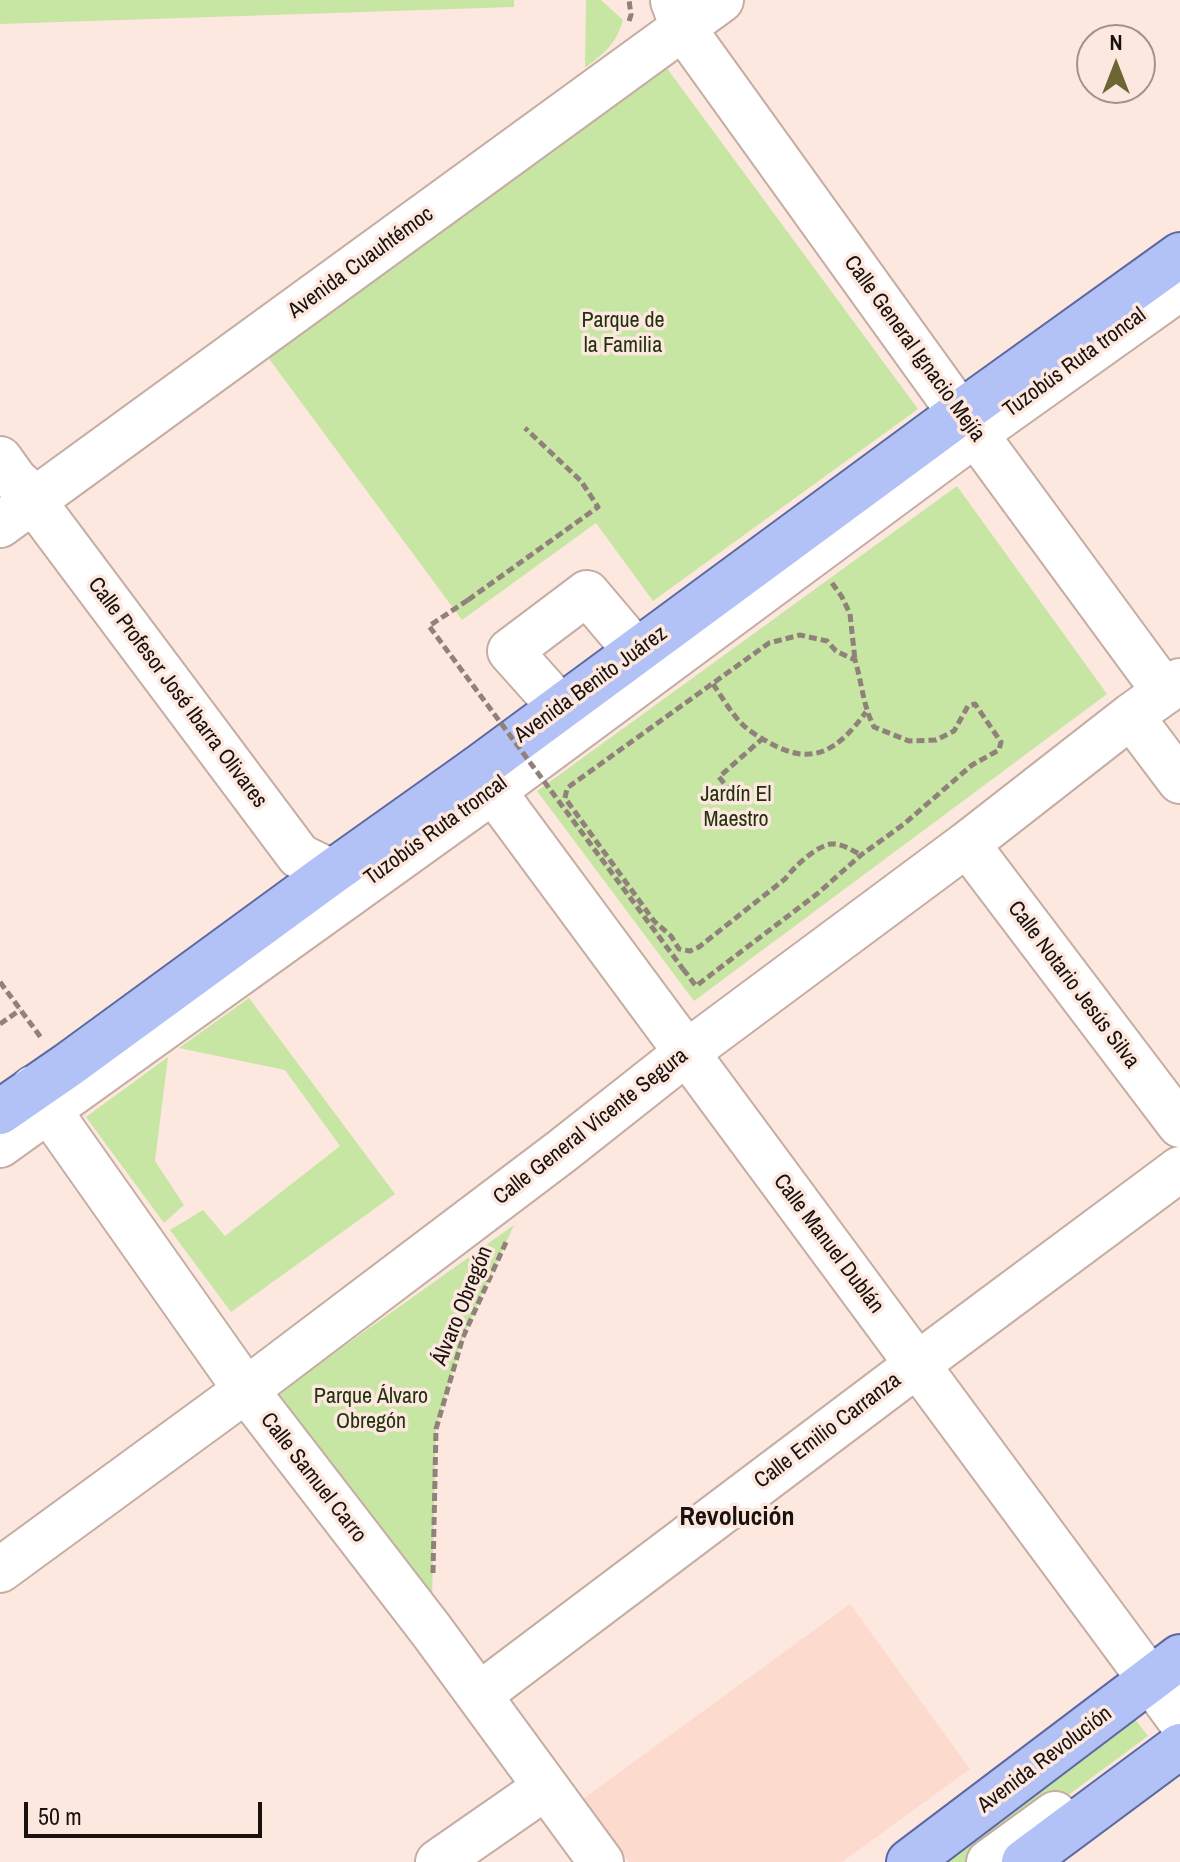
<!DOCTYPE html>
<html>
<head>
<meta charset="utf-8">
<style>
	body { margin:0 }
	#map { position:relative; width:1180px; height:1862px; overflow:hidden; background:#fde8e0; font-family:"Archivo Narrow",sans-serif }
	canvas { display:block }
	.north { position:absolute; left:1076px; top:24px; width:80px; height:80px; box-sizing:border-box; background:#fde8e0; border:2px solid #a2928c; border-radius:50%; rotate:0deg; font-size:22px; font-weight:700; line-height:32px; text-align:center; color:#1a120e }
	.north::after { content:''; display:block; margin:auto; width:28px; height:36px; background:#6b6633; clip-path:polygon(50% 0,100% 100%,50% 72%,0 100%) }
	.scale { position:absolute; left:24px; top:1802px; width:238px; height:36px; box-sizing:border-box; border:4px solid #1a120e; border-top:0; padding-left:10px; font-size:24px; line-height:28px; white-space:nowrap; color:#1a120e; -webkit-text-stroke:6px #fde8e0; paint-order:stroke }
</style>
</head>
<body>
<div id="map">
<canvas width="1180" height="1862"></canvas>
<div class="north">N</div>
<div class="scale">50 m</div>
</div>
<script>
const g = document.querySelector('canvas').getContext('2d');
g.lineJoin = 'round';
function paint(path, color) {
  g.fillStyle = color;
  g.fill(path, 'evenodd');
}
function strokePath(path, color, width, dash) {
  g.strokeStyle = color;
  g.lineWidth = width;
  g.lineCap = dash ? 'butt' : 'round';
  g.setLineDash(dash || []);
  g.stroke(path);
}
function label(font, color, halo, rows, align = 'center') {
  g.font = font + ' "Archivo Narrow",sans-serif';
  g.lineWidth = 7;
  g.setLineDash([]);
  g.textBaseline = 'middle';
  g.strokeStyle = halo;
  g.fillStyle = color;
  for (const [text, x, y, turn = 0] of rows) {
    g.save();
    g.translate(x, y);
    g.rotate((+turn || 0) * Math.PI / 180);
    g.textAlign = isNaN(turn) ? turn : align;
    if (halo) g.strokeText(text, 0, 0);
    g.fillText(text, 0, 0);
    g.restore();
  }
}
paint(new Path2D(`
	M850,1604L970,1769L842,1862H629L583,1799Z`), '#fcdacd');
paint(new Path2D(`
	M0,0H514V7L0,24Z
	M586,0H601L623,20C616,45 604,53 585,68Z
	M666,67L918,409L653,601L596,523L462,620L267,356Z
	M957,486L1107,694L694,1001L537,791Z
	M249,998L395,1194L231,1312L170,1230L203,1210L225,1236L340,1146L285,1070L179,1048Z
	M168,1057L155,1161L184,1205L164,1223L86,1117Z
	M514,1225L463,1337L436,1429L432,1602L274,1396Z
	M1132,1715L1148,1736L978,1862H935Z`), '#c7e6a3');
const minor = new Path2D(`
	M673,1L683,28L960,413L1165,692
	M0,459L15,480L36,499L46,518L299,856L332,872
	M0,525L721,0
	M560,707L510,651L587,593L636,651
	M1131,716L1180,781
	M477,769L1180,1720
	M967,844L1180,1125
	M33,1088L246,1390L431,1630L601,1862
	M0,1145L493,791L975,434L1180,288
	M0,1570L246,1390L562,1151L686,1053L967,844L1131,716L1180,681
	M479,1695L918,1364L1180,1169
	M438,1862L546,1787
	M989,1862L1055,1814`);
const major = new Path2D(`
	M0,1112L68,1065L332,872L477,769L960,413L1180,255
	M909,1862L1180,1657
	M1024,1862L1180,1746`);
strokePath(minor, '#c5ada3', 48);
strokePath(major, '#5c69a1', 48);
strokePath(new Path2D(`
	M629,21L631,15L629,0
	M832,583L842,597L850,614L855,660
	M468,600L598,507L581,481L525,428
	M713,684C722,697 731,713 742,724C749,731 759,737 768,742C813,768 838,750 866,712
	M739,802L719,777L762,739
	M683,969L696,986L817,894L861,855L904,824L972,765L999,750L1001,742L975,704L968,706L954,731L936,740L909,741L874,727C863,706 862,683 855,660L836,651L827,641L800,635L769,643L567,788L565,798L654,921L671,936L679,949L690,951L699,947L785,879C794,867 816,846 831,844C841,843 852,850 861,855
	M0,982L42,1039
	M0,1024L20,1010
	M433,1573L436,1429L463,1337L507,1240`), '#90817b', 5, [8, 4]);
strokePath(minor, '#fff', 44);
strokePath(major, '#b2c1f6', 44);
strokePath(new Path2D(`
	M468,600L429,626L683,969`), '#90817b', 5, [8, 4]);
label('22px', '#1a120e', '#fde8e0', [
	["Avenida Cuauhtémoc",361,263,-36],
	["Calle General Ignacio Mejía",914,349,54],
	["Tuzobús Ruta troncal",1075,363,-36],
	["Avenida Benito Juárez",591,685,-36],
	["Calle Profesor José Ibarra Olivares",177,693,53],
	["Tuzobús Ruta troncal",436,831,-36],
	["Calle Notario Jesús Silva",1073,985,53],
	["Calle General Vicente Segura",591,1127,-38],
	["Calle Manuel Dublán",828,1244,53],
	["Álvaro Obregón",463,1306,-68],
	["Calle Emilio Carranza",828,1431,-37],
	["Calle Samuel Carro",313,1478,52],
	["Avenida Revolución",1045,1760,-37]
]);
label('22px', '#23320e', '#fde8e0', [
	["Parque de",623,321],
	["la Familia",623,346],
	["Jardín El",736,795],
	["Maestro",736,820],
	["Parque Álvaro",371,1397],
	["Obregón",371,1422]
]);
label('bold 26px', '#1a120e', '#fde8e0', [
	["Revolución",737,1518]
]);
</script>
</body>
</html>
